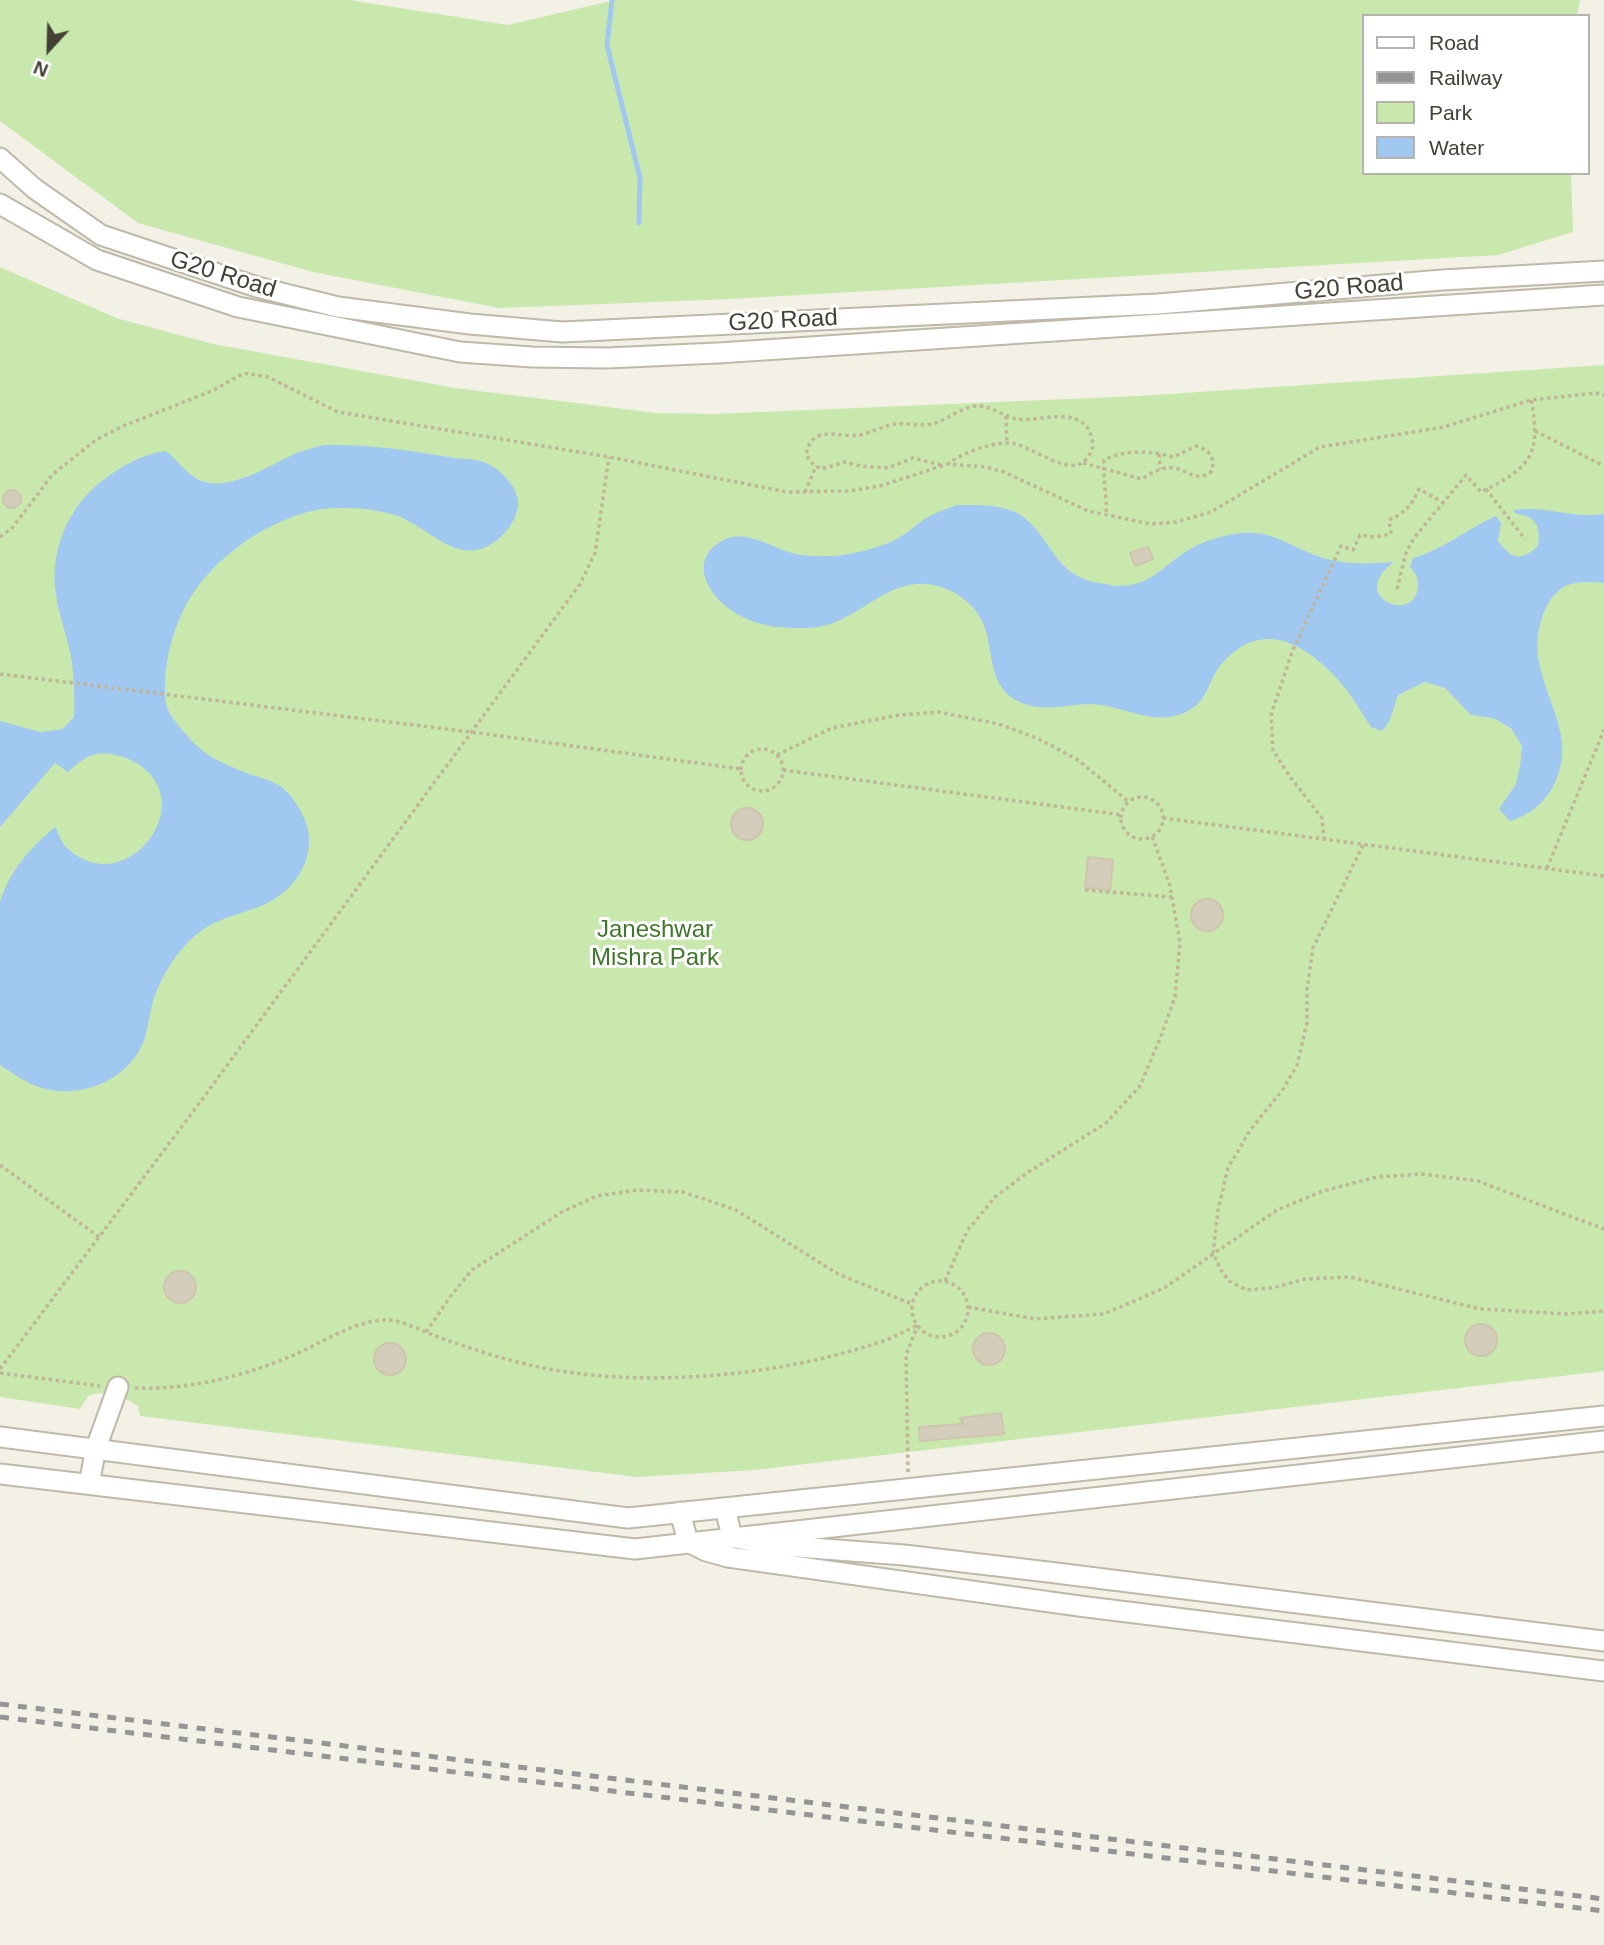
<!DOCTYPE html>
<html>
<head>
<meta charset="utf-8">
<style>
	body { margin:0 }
	#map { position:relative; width:1604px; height:1945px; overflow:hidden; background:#f3f0e5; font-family:Arial,sans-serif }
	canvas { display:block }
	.legend { position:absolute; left:1362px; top:14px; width:228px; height:161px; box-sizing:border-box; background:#fff; border:2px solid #b5b3ae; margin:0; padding:9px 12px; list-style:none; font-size:21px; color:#454035 }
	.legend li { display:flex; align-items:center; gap:14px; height:35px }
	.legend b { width:35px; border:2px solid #b5b3ae }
	.north { position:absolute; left:14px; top:14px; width:70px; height:70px; -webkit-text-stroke:5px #fff; paint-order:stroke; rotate:202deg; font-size:19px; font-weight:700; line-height:28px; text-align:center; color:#454035 }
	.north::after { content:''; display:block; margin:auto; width:24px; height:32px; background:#454035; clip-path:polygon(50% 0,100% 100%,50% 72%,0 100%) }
</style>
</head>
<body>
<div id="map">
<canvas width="1604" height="1945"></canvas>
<ul class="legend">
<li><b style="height:9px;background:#fff"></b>Road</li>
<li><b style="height:9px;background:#959595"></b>Railway</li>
<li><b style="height:19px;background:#c8e8ad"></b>Park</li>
<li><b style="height:19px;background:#a0c8f1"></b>Water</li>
</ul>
<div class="north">N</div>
</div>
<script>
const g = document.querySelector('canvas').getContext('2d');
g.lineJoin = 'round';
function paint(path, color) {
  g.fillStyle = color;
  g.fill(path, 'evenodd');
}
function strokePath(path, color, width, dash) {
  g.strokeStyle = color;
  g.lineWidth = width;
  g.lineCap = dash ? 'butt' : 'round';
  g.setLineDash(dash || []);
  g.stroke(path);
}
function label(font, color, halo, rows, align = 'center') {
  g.font = font + ' Arial,sans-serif';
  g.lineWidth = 6;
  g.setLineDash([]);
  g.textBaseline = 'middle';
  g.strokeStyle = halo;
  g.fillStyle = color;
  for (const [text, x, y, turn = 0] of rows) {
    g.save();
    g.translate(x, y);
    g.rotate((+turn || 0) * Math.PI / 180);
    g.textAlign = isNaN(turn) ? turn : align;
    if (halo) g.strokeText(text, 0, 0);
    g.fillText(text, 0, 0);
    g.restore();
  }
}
paint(new Path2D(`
	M0,0H349L508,25L615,0H1580L1577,16H1364V173H1571L1573,232L1498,255L730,299L499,308L313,272L138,223L0,121Z
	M0,267L116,318L213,344L455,388L656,413L715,414L1139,396L1604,365V1371L754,1470L637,1477L140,1416L138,1406C123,1396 106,1390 89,1395L80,1409L0,1397Z`), '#c8e8ad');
paint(new Path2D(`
	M323,445C367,444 410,450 454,458C464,459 479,459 488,464C501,470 516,486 518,500C520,522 496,547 476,550C448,555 421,523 395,515C370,508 337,505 312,511C264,522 211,560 187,603C177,621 170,643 167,662C165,675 164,692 166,704C169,719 197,748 210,756C219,762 231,766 241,771C253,776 269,779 280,786C291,793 303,813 307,826C315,856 298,886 271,901C247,915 221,914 196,935C176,951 159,980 152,1005C148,1020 148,1036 139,1051C119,1085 73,1100 36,1086C23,1081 11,1072 0,1065V902C10,870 30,848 55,827C58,832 61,841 65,846C126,908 211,793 126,758C99,748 87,754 68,772L55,763L0,827V721L40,732L63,729L74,717C75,700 74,681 72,663C69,640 59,618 56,595C49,552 68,507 102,481C122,466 140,455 165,451C176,458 183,470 194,477C221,496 266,468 292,455C301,451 313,448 323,445Z
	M957,505C977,505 997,504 1015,512C1038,523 1048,550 1065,567C1075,577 1090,582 1104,584C1151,594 1163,561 1198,545C1211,539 1231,533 1245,533C1273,531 1295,549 1320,557C1344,565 1370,564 1394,562C1346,597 1415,625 1418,587C1419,579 1415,572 1410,567L1413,558C1444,549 1467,529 1496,516L1501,523L1498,541C1511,559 1521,562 1538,546C1541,528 1536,515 1516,514L1513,510C1546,505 1573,519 1604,514V583C1590,582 1575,580 1562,588C1541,602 1534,639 1539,662C1548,708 1579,744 1551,790C1540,807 1528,815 1510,821L1499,809L1516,784L1520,766L1522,746L1511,728L1493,718L1471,715L1445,688L1425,682L1398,695L1389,722L1382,731L1371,727C1363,715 1355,701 1346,689C1311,646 1262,613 1219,667C1207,684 1208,701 1186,712C1153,728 1124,705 1091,704C1070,704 1049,711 1028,705C990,694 994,662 986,631C979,605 953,587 927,584C887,580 861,617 823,626C810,629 791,628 777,627C766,626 749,621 739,615C711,600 685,562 722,541C744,528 770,547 792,553C799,555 807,556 815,556C840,558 869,551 893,541C908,534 920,520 936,513C943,510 950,508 957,505Z`), '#a0c8f1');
strokePath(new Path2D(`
	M612,0L607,45L640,178L639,223`), '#a0c8f1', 5);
const building = new Path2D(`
	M3 499a9 9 0 1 1 18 0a9 9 0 1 1-18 0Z
	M1148,547L1153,559L1135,566L1130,553Z
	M731 824a16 16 0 1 1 32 0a16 16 0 1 1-32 0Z
	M1088,857L1113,860L1110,890L1085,888Z
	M1191 915a16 16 0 1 1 32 0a16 16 0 1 1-32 0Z
	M164 1287a16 16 0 1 1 32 0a16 16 0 1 1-32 0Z
	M1465 1340a16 16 0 1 1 32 0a16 16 0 1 1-32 0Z
	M973 1349a16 16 0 1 1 32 0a16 16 0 1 1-32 0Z
	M374 1359a16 16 0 1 1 32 0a16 16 0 1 1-32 0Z
	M1001,1413L1004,1434L920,1441L919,1427L963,1424L960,1418Z`);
paint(building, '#d5cdbb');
strokePath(building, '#cfc5ae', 2);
const minor = new Path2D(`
	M0,158L35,189L101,235L257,287L338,307L470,324L562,332L1158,304L1442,280L1604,271
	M0,204L97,260L238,307L460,352L532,357L607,358L718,353L1604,295
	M0,1437L628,1518L1604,1416
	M0,1474L635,1549L1604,1441
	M89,1484L96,1448L118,1387
	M725,1508L732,1537L771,1545L904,1555L1048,1572L1604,1641
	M680,1512L688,1542L706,1551L728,1557L1079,1606L1604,1671`);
strokePath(minor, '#beb9a8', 23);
strokePath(new Path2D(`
	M1006,416L1007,443
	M1535,431L1604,466
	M1159,454L1160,469
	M1083,463L1142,479C1151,473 1163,466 1174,468C1190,471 1196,483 1212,471C1215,456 1210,451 1196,446L1173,457C1151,451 1126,449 1104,460C1103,479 1107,496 1106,515
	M941,465L913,458L888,468L861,466L845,462L821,469L813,464L806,455C808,446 811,438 821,435C833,432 847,437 859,435C871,433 882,426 895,424C907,423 920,426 932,424C949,420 963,404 982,406C994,408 1005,417 1017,419C1037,423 1084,402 1092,439C1094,447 1092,451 1087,458C1071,481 1030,443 1009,443C989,443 965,452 949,463
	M1486,489L1525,539
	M805,492L816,466
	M0,537L12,528L53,474L96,440L123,426L212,391L244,373L268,377L338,412L609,457L787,492L849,491L880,486L948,464L986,467L1004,472L1088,511L1151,524L1176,522L1211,512L1320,447L1444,427L1531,400L1596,393L1604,395
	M1397,589L1406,553L1414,538L1466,475L1481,492C1530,468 1542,455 1531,400
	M0,674L471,732L741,769
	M741 770a21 21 0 1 1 42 0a21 21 0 1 1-42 0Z
	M777,755L832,728L899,715L939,712L999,724L1039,739L1078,760L1129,802
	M783,770L1122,815
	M1121 818a21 21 0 1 1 42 0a21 21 0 1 1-42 0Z
	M1163,818L1604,876
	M1324,840L1322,818L1288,774L1273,750L1271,715L1292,652L1341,546L1353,550L1360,535L1375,537L1391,534L1389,520C1405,513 1412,505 1419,489L1444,503
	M1363,845L1313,948L1307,989V1023L1297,1065L1284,1088L1251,1129L1228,1168L1218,1210L1213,1253L1221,1270L1229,1281L1247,1290L1272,1288L1305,1279L1350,1277L1480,1309L1567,1314L1604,1311
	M1547,868L1604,730
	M1085,890L1172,897
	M0,1165L99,1237
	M945,1281L967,1231L995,1197L1027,1173L1106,1123L1140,1086L1161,1036L1175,997L1180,942L1170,886L1152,836
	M912 1309a28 28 0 1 1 56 0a28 28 0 1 1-56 0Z
	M968,1307L1035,1319L1104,1314L1164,1288L1277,1210L1323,1191L1377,1177L1422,1174L1478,1181L1604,1229
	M426,1332L450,1297L472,1270L562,1212L597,1196L637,1190L683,1192L736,1210L838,1274L912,1304
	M0,1369L198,1105L580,584L595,553L609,457
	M0,1373L100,1386
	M135,1388C190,1390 244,1376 294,1355C321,1343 358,1319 388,1320C401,1320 425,1332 438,1337C469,1348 502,1359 534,1366C638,1389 773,1377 874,1344C889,1340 903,1332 918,1325
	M908,1472L906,1355L918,1325`), '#c0b699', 3.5, [3.5, 3.5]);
strokePath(minor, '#fff', 19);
strokePath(new Path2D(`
	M0,1704L1604,1899
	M0,1717L1604,1911`), '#959595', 5, [9, 9]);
label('24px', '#454035', '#fff', [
	["G20 Road",223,275,17],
	["G20 Road",1349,288,-5],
	["G20 Road",783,321,-3]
]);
label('24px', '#3e7828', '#fff', [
	["Janeshwar",655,930],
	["Mishra Park",655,958]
]);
</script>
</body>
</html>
